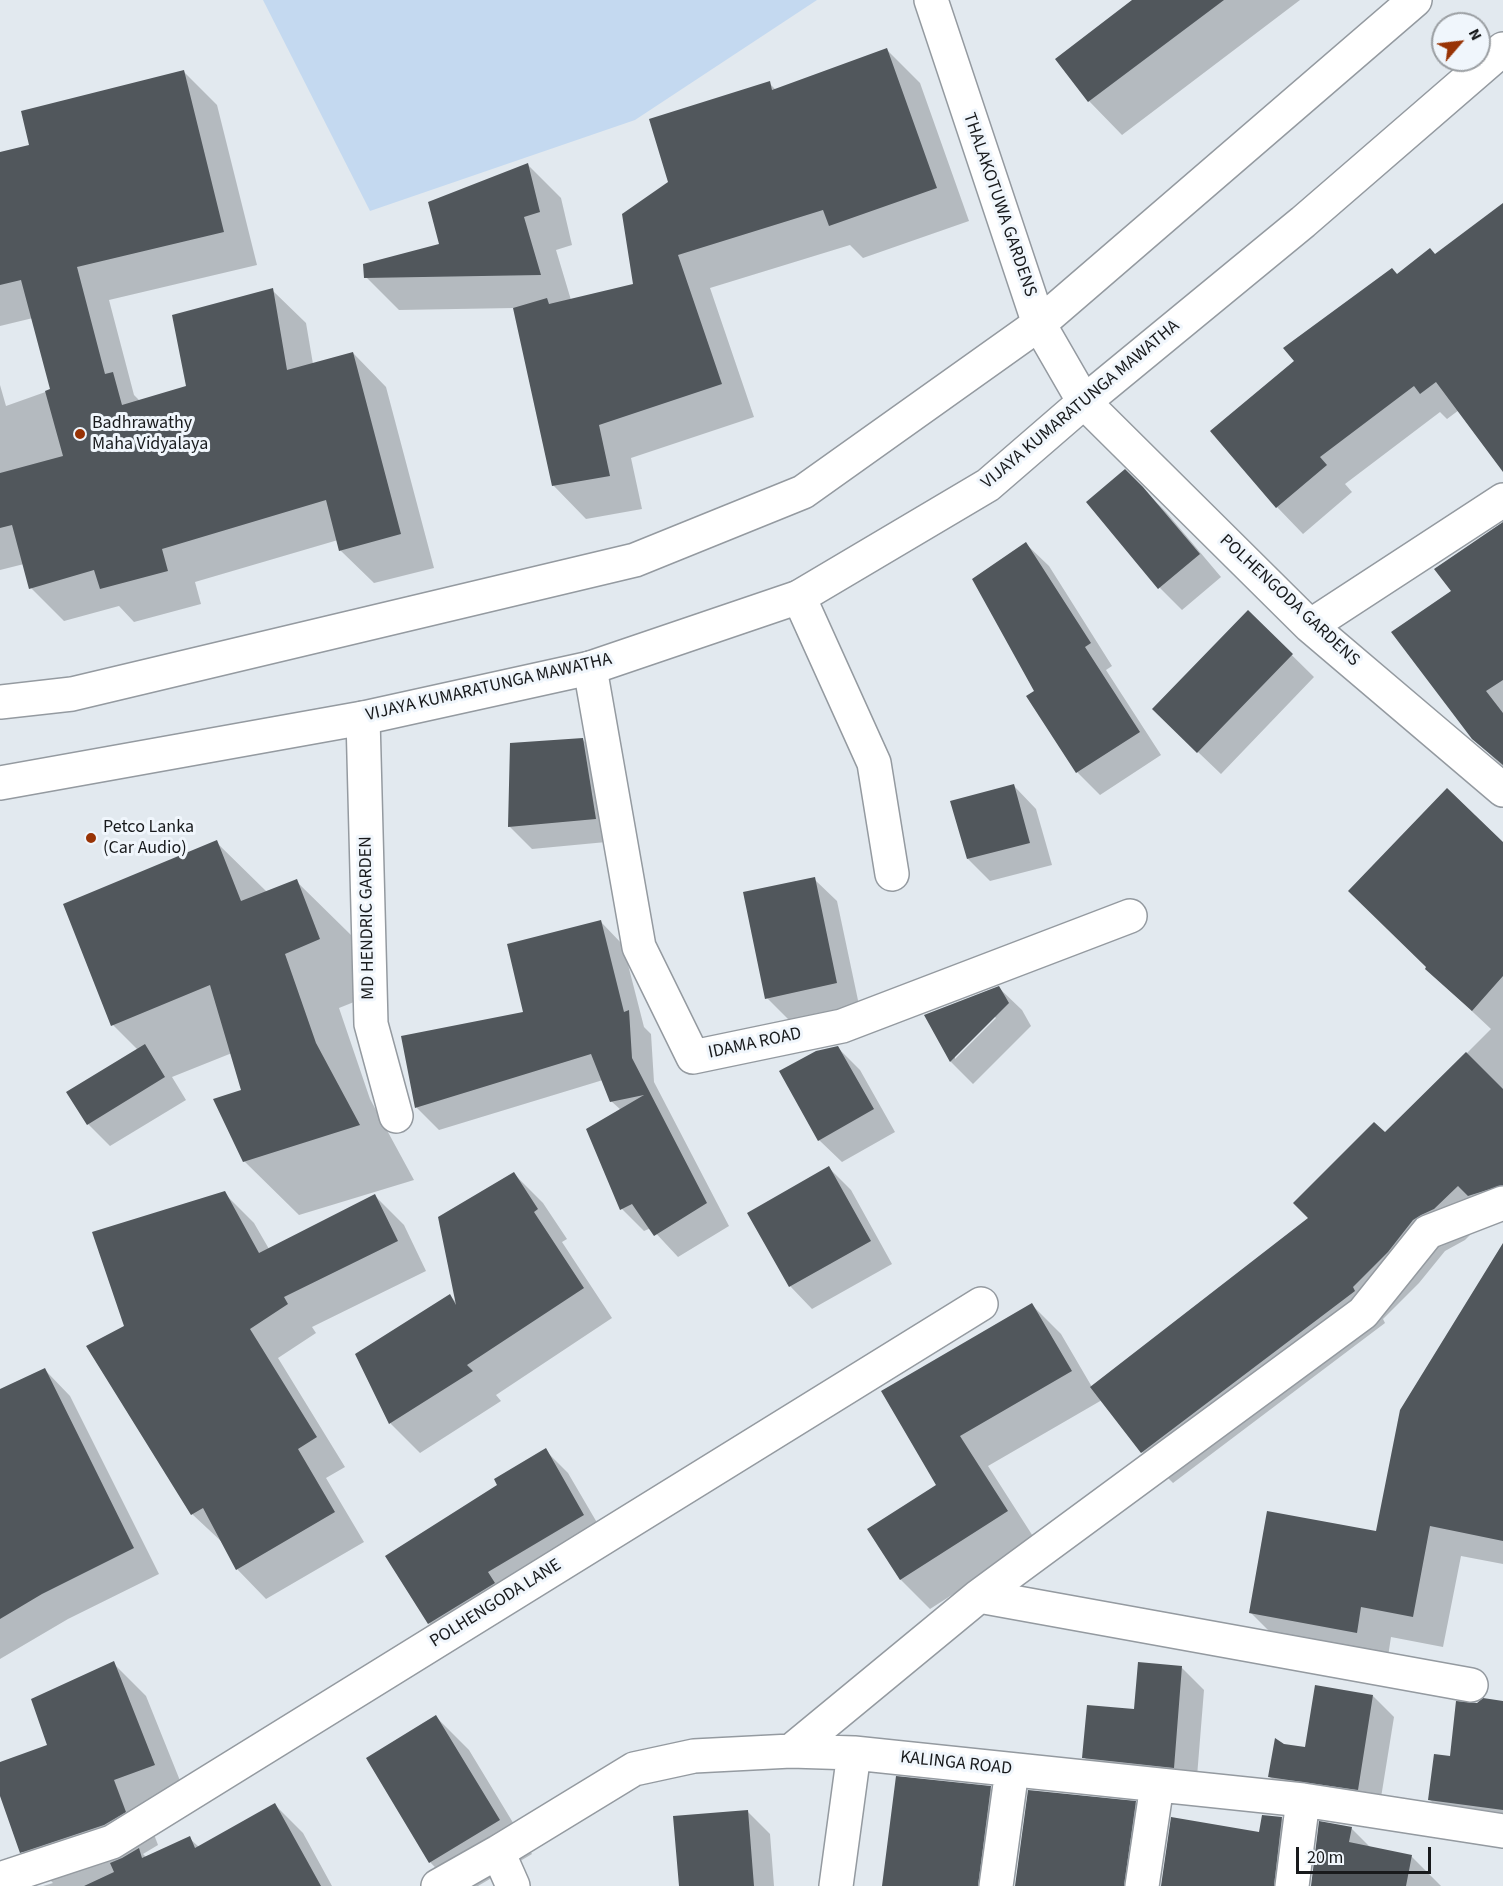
<!DOCTYPE html>
<html>
<head>
<meta charset="utf-8">
<style>
	body { margin:0 }
	#map { position:relative; width:1503px; height:1886px; overflow:hidden; background:#e2e9ef; font-family:"Source Sans 3",sans-serif }
	canvas { display:block }
	.north { position:absolute; left:1431px; top:12px; width:60px; height:60px; box-sizing:border-box; background:#f0f6fc; border:2px solid #9a9ea2; border-radius:50%; rotate:62deg; font-size:16px; font-weight:700; line-height:24px; text-align:center; color:#181a1c }
	.north::after { content:''; display:block; margin:auto; width:21px; height:27px; background:#983305; clip-path:polygon(50% 0,100% 100%,50% 72%,0 100%) }
	.scale { position:absolute; left:1296px; top:1847px; width:135px; height:27px; box-sizing:border-box; border:3px solid #181a1c; border-top:0; padding-left:8px; font-size:18px; line-height:21px; white-space:nowrap; color:#181a1c; -webkit-text-stroke:4px #f0f6fc; paint-order:stroke }
</style>
</head>
<body>
<div id="map">
<canvas width="1503" height="1886"></canvas>
<div class="north">N</div>
<div class="scale">20 m</div>
</div>
<script>
const g = document.querySelector('canvas').getContext('2d');
g.lineJoin = 'round';
function paint(path, color) {
  g.fillStyle = color;
  g.fill(path, 'evenodd');
}
function strokePath(path, color, width, dash) {
  g.strokeStyle = color;
  g.lineWidth = width;
  g.lineCap = dash ? 'butt' : 'round';
  g.setLineDash(dash || []);
  g.stroke(path);
}
function label(font, color, halo, rows, align = 'center') {
  g.font = font + ' "Source Sans 3",sans-serif';
  g.lineWidth = 6;
  g.setLineDash([]);
  g.textBaseline = 'middle';
  g.strokeStyle = halo;
  g.fillStyle = color;
  for (const [text, x, y, turn = 0] of rows) {
    g.save();
    g.translate(x, y);
    g.rotate((+turn || 0) * Math.PI / 180);
    g.textAlign = isNaN(turn) ? turn : align;
    if (halo) g.strokeText(text, 0, 0);
    g.fillText(text, 0, 0);
    g.restore();
  }
}
paint(new Path2D(`
	M263,0H817L635,120L370,211Z`), '#c4d9f0');
paint(new Path2D(`
	M1134,0H1300L1122,135L1089,101L1057,59Z
	M887,50L920,83L969,221L863,258L850,245L710,288L754,417L631,458L642,509L586,519L553,485L514,308L399,310L366,277L441,245L528,165L561,198L572,245L556,250L571,300L635,285L670,183L769,83L776,90Z
	M184,72L217,105L257,265L109,300L134,395L141,402L188,387L272,290L306,323L313,364L353,353L386,387L434,568L374,583L340,550L338,540L195,582L201,604L134,622L119,606L64,621L31,588L24,564L0,570V385L6,406L51,390L33,318L0,326V154L31,146Z
	M1398,276L1503,319V470L1459,410L1447,419L1440,412L1345,484L1352,492L1303,534L1277,507L1213,431Z
	M1125,471L1166,512L1221,577L1182,610L1160,588L1088,502Z
	M1503,524V767L1473,738L1453,591Z
	M1026,544L1049,566L1112,666L1106,670L1161,755L1100,795L1077,772L1028,697L1036,691Z
	M1248,612L1314,677L1221,774L1177,732Z
	M583,740L605,762L617,841L532,849L509,826Z
	M1014,786L1036,809L1052,865L990,881L968,859Z
	M216,842L267,892L296,881L351,935L374,994L339,1008L370,1099L414,1180L299,1215L244,1161L243,1091L232,1053L172,1077L186,1100L110,1146L88,1124L138,1050L113,1025Z
	M1503,844V1212L1490,1215L1465,1240L1445,1251L1419,1283L1383,1319L1385,1323L1173,1483L1142,1452L1102,1400L988,1466L1036,1541L930,1609L901,1580L870,1529L938,1485L883,1391L1032,1305L1061,1334L1092,1387L1310,1218L1385,1135L1491,1029L1427,969Z
	M814,879L837,901L859,1005L789,1020L767,998Z
	M601,922L623,945L644,1027L651,1034L654,1082L729,1226L678,1257L651,1228L644,1231L622,1209L621,1110L611,1101L603,1080L439,1130L417,1108L402,1038L524,1013Z
	M999,988L1022,1010L1031,1026L973,1084L951,1062L926,1016ZM994,1016L996,1018L955,1059V1055Z
	M838,1048L860,1070L895,1132L842,1162L819,1140Z
	M829,1168L851,1190L892,1264L812,1309L790,1286Z
	M514,1174L543,1203L567,1239L562,1242L612,1318L496,1395L501,1401L420,1453L391,1424L357,1355L450,1296L457,1303Z
	M224,1193L254,1223L269,1249L375,1196L404,1225L426,1271L312,1327L316,1333L278,1358L345,1467L326,1478L364,1542L266,1599L237,1569L223,1543L192,1514L88,1346L126,1326Z
	M1503,1246V1564L1461,1556L1443,1647L1391,1637L1387,1663L1281,1643L1251,1613L1378,1532Z
	M45,1370L70,1396L159,1574L68,1619L0,1659V1390Z
	M545,1450L568,1473L606,1538L452,1646L429,1623L387,1556L499,1485Z
	M113,1663L146,1696L187,1798L146,1813L158,1845L143,1854L147,1858L189,1838L199,1847L275,1805L303,1833L332,1886H43L53,1883L22,1852L0,1791V1763L49,1746Z
	M1181,1667L1204,1690L1196,1789L1107,1780L1084,1757Z
	M1373,1696L1394,1717L1379,1810L1291,1798L1270,1777L1283,1746L1306,1749Z
	M1503,1703V1834L1459,1829L1430,1800L1477,1704Z
	M436,1717L469,1750L532,1854L478,1886H453L430,1862Z
	M990,1788L1020,1818L1011,1886H884Z
	M1135,1803L1165,1833L1157,1886H1016Z
	M747,1811L770,1834L774,1886H680Z
	M1281,1818L1312,1848L1307,1886H1162L1260,1834Z
	M1351,1828L1371,1848L1411,1856L1441,1886H1312Z`), '#0003');
paint(new Path2D(`
	M1132,0H1224L1088,102L1055,59Z
	M887,48L937,188L829,226L823,210L678,255L722,384L599,425L610,476L552,486L513,308L547,298L549,304L633,284L622,214L668,182L649,119L770,81L772,90Z
	M184,70L224,232L77,267L105,374L113,372L122,405L186,386L172,315L273,288L287,370L353,352L401,534L339,551L326,500L162,549L168,571L100,589L94,570L29,589L12,525L0,528V473L63,456L45,391L50,389L21,280L0,285V152L29,145L21,111Z
	M528,163L540,212L524,217L541,275L364,278L363,264L439,244L428,202Z
	M1503,203V472L1436,382L1420,394L1414,386L1320,457L1327,465L1276,508L1210,431L1294,361L1283,348L1392,268L1397,274L1430,248L1435,254Z
	M1125,469L1143,487L1200,554L1158,589L1086,502Z
	M1503,522V680L1486,691L1503,713V765L1472,739L1391,632L1451,591L1434,569Z
	M1026,542L1091,643L1085,647L1140,732L1076,773L1026,696L1034,691L972,579Z
	M1248,610L1293,654L1197,753L1152,709Z
	M583,738L596,819L508,827L510,743Z
	M1014,784L1030,843L967,859L950,801Z
	M1447,788L1503,842V976L1472,1011L1425,969L1426,967L1348,891Z
	M217,840L241,901L297,879L320,939L285,954L316,1043L360,1125L243,1162L213,1099L241,1090L210,985L111,1026L63,904Z
	M815,877L837,983L765,999L743,892Z
	M601,920L624,1012L629,1010L632,1058L707,1203L654,1236L632,1204L620,1210L586,1129L644,1095L610,1102L591,1054L415,1108L401,1036L523,1012L507,944Z
	M999,986L1009,1003L950,1062L924,1015Z
	M145,1044L165,1077L87,1125L66,1092Z
	M838,1046L874,1109L818,1141L779,1071L816,1051Z
	M1466,1052L1503,1089V1185L1468,1196L1458,1186L1434,1209L1421,1215L1413,1220L1388,1252L1353,1287L1355,1291L1141,1453L1090,1387L1308,1218L1293,1203L1374,1122L1385,1132Z
	M829,1166L871,1241L789,1287L747,1213Z
	M514,1172L538,1209L534,1212L584,1288L467,1365L473,1371L389,1424L355,1354L450,1294L456,1305L438,1217Z
	M225,1191L259,1253L375,1194L398,1241L284,1297L288,1304L250,1329L317,1437L298,1449L335,1512L236,1570L203,1508L191,1515L86,1346L124,1326L92,1232Z
	M1503,1243V1541L1430,1526L1413,1617L1361,1607L1357,1633L1249,1613L1267,1511L1376,1531L1400,1410Z
	M1032,1303L1072,1371L960,1436L1008,1511L900,1580L867,1529L936,1485L881,1391Z
	M45,1368L134,1548L42,1594L0,1619V1389Z
	M546,1448L584,1515L488,1572L495,1583L428,1624L385,1556L497,1485L494,1479Z
	M114,1661L155,1765L114,1780L126,1812L104,1825L20,1853L0,1796V1762L47,1745L31,1699Z
	M1138,1662L1182,1666L1174,1768L1082,1758L1087,1705L1134,1709Z
	M1315,1685L1373,1695L1358,1790L1268,1777L1275,1738L1284,1744L1305,1747Z
	M1483,1698L1503,1701V1810L1428,1800L1434,1754L1450,1756L1456,1701L1477,1703Z
	M436,1715L500,1820L429,1863L366,1758Z
	M896,1776L991,1786L978,1886H882Z
	M1028,1790L1136,1801L1124,1886H1015Z
	M275,1803L321,1886H84L114,1872L110,1863L122,1858L139,1848L142,1858L190,1836L195,1848Z
	M748,1810L754,1886H679L673,1816Z
	M1262,1815L1282,1817L1274,1886H1161L1171,1817L1259,1832Z
	M1319,1821L1352,1827L1349,1842L1412,1855L1406,1886H1311Z`), '#51575c');
const minor = new Path2D(`
	M931,0L1039,324L1084,402L1310,626L1503,790
	M799,597L874,763L892,874
	M1310,626L1503,500
	M590,668L639,947L693,1057L842,1026L1130,916
	M363,718L371,1024L396,1116
	M979,1596L1471,1685
	M791,1751L979,1596L1363,1313L1428,1232L1503,1203
	M498,1852L513,1886
	M0,1879L112,1842L981,1304
	M438,1886L498,1852L634,1769L694,1756L791,1751L854,1753L1303,1800L1503,1831
	M836,1886L854,1753
	M996,1886L1012,1770
	M1142,1886L1157,1785
	M1292,1886L1303,1800`);
const trunk = new Path2D(`
	M0,702L72,694L635,560L803,492L1039,324L1415,0
	M0,783L363,718L590,668L799,597L988,485L1084,402L1303,222L1503,49`);
strokePath(minor, '#949aa0', 36);
strokePath(trunk, '#949aa0', 36);
strokePath(minor, '#fff', 33);
strokePath(trunk, '#fff', 33);
for (const [x, y, r, color] of [
	[80,434,6,"#983305"],
	[91,838,6,"#983305"]
]) {
  const dot = new Path2D();
  dot.arc(x, y, r, 0, 2 * Math.PI);
  g.fillStyle = color;
  g.fill(dot);
  strokePath(dot, '#f0f6fc', 2);
}
label('18px', '#181a1c', '#f0f6fc', [
	["THALAKOTUWA GARDENS",999,205,71],
	["VIJAYA KUMARATUNGA MAWATHA",1081,405,-40],
	["POLHENGODA GARDENS",1289,601,43],
	["VIJAYA KUMARATUNGA MAWATHA",489,688,-13],
	["MD HENDRIC GARDEN",368,918,-91],
	["IDAMA ROAD",755,1044,-12],
	["POLHENGODA LANE",496,1604,-32],
	["KALINGA ROAD",956,1764,6]
]);
label('18px', '#181a1c', '#f0f6fc', [
	["Badhrawathy",92,424],
	["Maha Vidyalaya",92,445],
	["Petco Lanka",103,828],
	["(Car Audio)",103,849]
], 'left');
</script>
</body>
</html>
